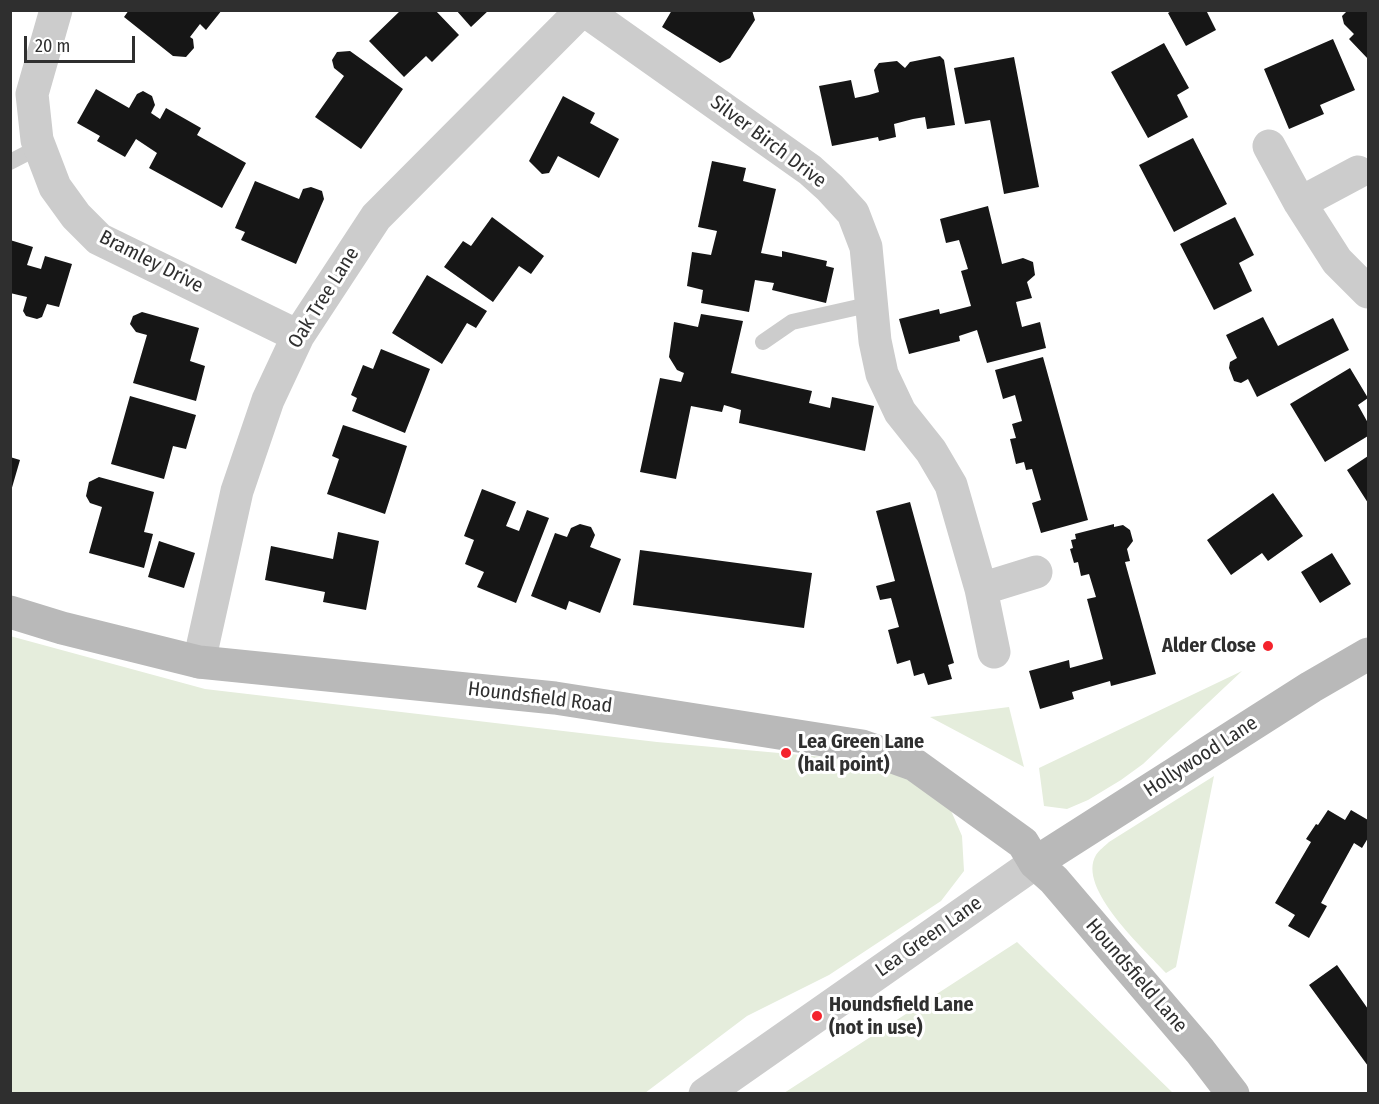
<!DOCTYPE html>
<html>
<head>
<meta charset="utf-8">
<style>
	body { margin:0 }
	#map { position:relative; width:1379px; height:1104px; overflow:hidden; background:#fff; font-family:"Fira Sans Condensed",sans-serif }
	canvas { display:block }
	.frame { position:absolute; inset:0; border:12px solid #2f2f2f; pointer-events:none }
	.scale { position:absolute; left:24px; top:36px; width:111px; height:27px; box-sizing:border-box; border:3px solid #2f2f2f; border-top:0; padding-left:8px; font-size:18px; line-height:21px; white-space:nowrap; color:#2f2f2f; -webkit-text-stroke:4px #fff; paint-order:stroke }
</style>
</head>
<body>
<div id="map">
<canvas width="1379" height="1104"></canvas>
<div class="frame"></div>
<div class="scale">20 m</div>
</div>
<script>
const g = document.querySelector('canvas').getContext('2d');
g.lineJoin = 'round';
function paint(path, color) {
  g.fillStyle = color;
  g.fill(path, 'evenodd');
}
function strokePath(path, color, width, dash) {
  g.strokeStyle = color;
  g.lineWidth = width;
  g.lineCap = dash ? 'butt' : 'round';
  g.setLineDash(dash || []);
  g.stroke(path);
}
function label(font, color, halo, rows, align = 'center') {
  g.font = font + ' "Fira Sans Condensed",sans-serif';
  g.lineWidth = 6;
  g.setLineDash([]);
  g.textBaseline = 'middle';
  g.strokeStyle = halo;
  g.fillStyle = color;
  for (const [text, x, y, turn = 0] of rows) {
    g.save();
    g.translate(x, y);
    g.rotate((+turn || 0) * Math.PI / 180);
    g.textAlign = isNaN(turn) ? turn : align;
    if (halo) g.strokeText(text, 0, 0);
    g.fillText(text, 0, 0);
    g.restore();
  }
}
paint(new Path2D(`
	M10,636L205,689L657,742L868,761L914,776L949,806L962,836L964,871L941,901L829,975L747,1016L645,1093H11Z
	M1242,671L1143,764L1121,780L1088,800L1067,809L1044,806L1039,768Z
	M1009,707L1024,767L930,717Z
	M1214,776L1176,967L1166,973C1145,950 1076,888 1096,855C1099,850 1105,846 1109,842Z
	M1017,942L1173,1093H784Z`), '#e5eddc');
paint(new Path2D(`
	M129,10H222L206,30L200,24L190,37L193,39L194,48L186,57L173,56L124,17Z
	M401,10H435L459,35L432,62L426,56L404,77L369,41Z
	M456,10H489L471,27Z
	M672,10H752L755,20L730,58L720,63L662,27Z
	M1173,10H1206L1216,30L1186,46L1168,13Z
	M1348,10L1368,12V59L1349,39L1354,34L1344,24L1342,16Z
	M1333,39L1355,90L1320,105L1324,114L1289,129L1264,69Z
	M1164,43L1189,88L1177,95L1188,117L1148,138L1111,72Z
	M350,51L403,89L361,149L315,117L344,76L334,68L332,60L337,52Z
	M940,56L944,60L955,125L927,129L925,117L913,119L894,124L896,137L879,141L878,137L832,146L819,86L851,80L855,98L869,95L879,92L874,70L879,63L897,61L905,68L910,62Z
	M1014,57L1039,187L1004,194L990,120L965,124L954,68Z
	M96,89L129,108L137,94L143,91L152,96L155,105L151,113L160,119L166,108L201,128L197,135L246,163L222,208L149,168L157,153L136,139L125,157L97,141L100,136L77,123Z
	M563,96L595,113L590,123L619,139L599,178L558,156L549,173L542,174L529,161Z
	M1193,138L1227,204L1174,232L1139,165Z
	M712,161L746,168L743,181L776,189L761,253L782,257V251L827,261L826,266L834,268L826,303L772,290L774,283L755,280L749,312L701,303L703,290L687,286L692,252L711,255L717,231L698,227Z
	M255,181L299,199L303,189L311,187L322,191L324,199L296,264L241,240L245,232L235,228Z
	M988,206L1002,264L1023,258L1033,262L1035,275L1027,282L1032,298L1016,302L1022,327L1040,322L1046,348L987,363L977,330L959,336L960,341L909,354L899,319L939,309L940,314L971,306L961,271L968,269L959,240L946,243L940,219Z
	M492,217L544,256L531,274L519,266L493,302L444,267L463,241L471,246Z
	M1235,217L1254,255L1239,263L1252,291L1214,310L1180,244Z
	M10,240L33,247L27,265L41,269L45,256L72,264L59,307L47,304L42,317L37,319L26,316L23,311L27,297L10,293Z
	M427,275L487,311L476,328L467,323L442,364L392,333Z
	M142,312L199,328L190,361L205,366L196,401L133,383L147,335L136,332L130,324L133,316Z
	M701,314L743,321L731,373L812,391L809,403L830,408L832,397L874,406L865,451L739,423L741,410L724,405L722,412L691,406L676,479L640,472L660,378L681,382L684,373L677,370L669,357L674,322L698,327Z
	M1263,317L1278,346L1333,318L1349,350L1257,397L1248,379L1241,383L1234,381L1229,368L1230,362L1237,358L1226,335Z
	M381,349L430,369L405,433L352,411L357,398L351,395L363,365L373,369Z
	M1043,357L1088,520L1041,533L1032,503L1041,500L1032,469L1026,470L1024,462L1016,464L1010,439L1016,438L1012,424L1022,421L1015,395L1003,399L995,370Z
	M1350,368L1368,398L1358,405L1368,423V436L1325,462L1290,404Z
	M130,396L196,415L186,449L173,446L164,479L111,464Z
	M343,425L407,446L385,514L327,494L339,459L332,456Z
	M1368,456V503L1347,470Z
	M10,457L20,460L11,491H10Z
	M99,477L154,492L144,532L153,534L144,568L89,553L102,507L90,503L86,496L89,482Z
	M482,489L516,502L506,526L519,531L527,510L549,518L516,603L477,587L484,572L465,564L474,540L464,536Z
	M1273,493L1303,536L1268,561L1262,553L1231,575L1207,540Z
	M910,502L954,663L948,665L952,679L928,685L924,673L914,676L910,660L897,664L888,630L899,627L891,598L880,600L876,586L895,581L876,511Z
	M580,524L591,527L595,535L590,547L621,559L600,613L569,601L566,610L531,596L555,533L567,537L571,528Z
	M1114,524V527L1123,525L1130,530L1133,541L1127,549L1130,561L1125,562L1156,674L1111,686L1110,681L1072,692L1074,699L1040,709L1029,671L1069,660L1070,668L1103,659L1087,599L1096,597L1089,574L1081,576L1078,562L1074,563L1070,549L1073,548L1071,540L1076,539L1075,534Z
	M338,532L379,541L366,610L323,602L325,592L265,580L271,546L333,559Z
	M159,541L195,553L184,588L148,577Z
	M640,550L812,573L804,628L633,605Z
	M1332,553L1351,584L1320,603L1301,572Z
	M1328,810L1345,820L1351,810L1368,820V838L1362,848L1354,843L1321,903L1327,906L1309,938L1288,926L1295,915L1275,903L1311,842L1306,839L1316,824L1318,825Z
	M1337,965L1368,1009V1066L1309,985Z`), '#161616');
strokePath(new Path2D(`
	M10,162L39,147
	M763,342L792,322L872,304`), '#ccc', 16);
strokePath(new Path2D(`
	M56,10L32,94L37,140L55,187L76,216L99,239L298,336
	M584,10L810,170L830,188L853,213L866,247L875,341L882,374L900,412L931,451L951,485L981,589L994,652
	M1269,146L1300,203L1337,261L1368,292
	M1300,203L1358,172
	M981,589L1036,572
	M199,662L237,491L268,400L298,336L376,217L582,10
	M705,1094L1035,863`), '#ccc', 33);
strokePath(new Path2D(`
	M10,612L62,628L199,662L555,698L862,746L915,765L1023,843L1035,863L1054,880L1200,1051L1233,1094
	M1035,863L1311,687L1368,654`), '#b9b9b9', 33);
for (const [x, y, r, color] of [
	[1268,646,6,"#f4232c"],
	[786,753,6,"#f4232c"],
	[817,1016,6,"#f4232c"]
]) {
  const dot = new Path2D();
  dot.arc(x, y, r, 0, 2 * Math.PI);
  g.fillStyle = color;
  g.fill(dot);
  strokePath(dot, '#fff', 2);
}
label('20px', '#2f2f2f', '#fff', [
	["Silver Birch Drive",768,142,37],
	["Bramley Drive",151,262,27],
	["Oak Tree Lane",324,298,-58],
	["Houndsfield Road",540,698,7],
	["Hollywood Lane",1201,757,-33],
	["Lea Green Lane",929,937,-35],
	["Houndsfield Lane",1136,976,49]
]);
label('bold 20px', '#2f2f2f', '#fff', [
	["Alder Close",1256,646,"right"],
	["Lea Green Lane",798,742],
	["(hail point)",798,765],
	["Houndsfield Lane",829,1005],
	["(not in use)",829,1028]
], 'left');
</script>
</body>
</html>
